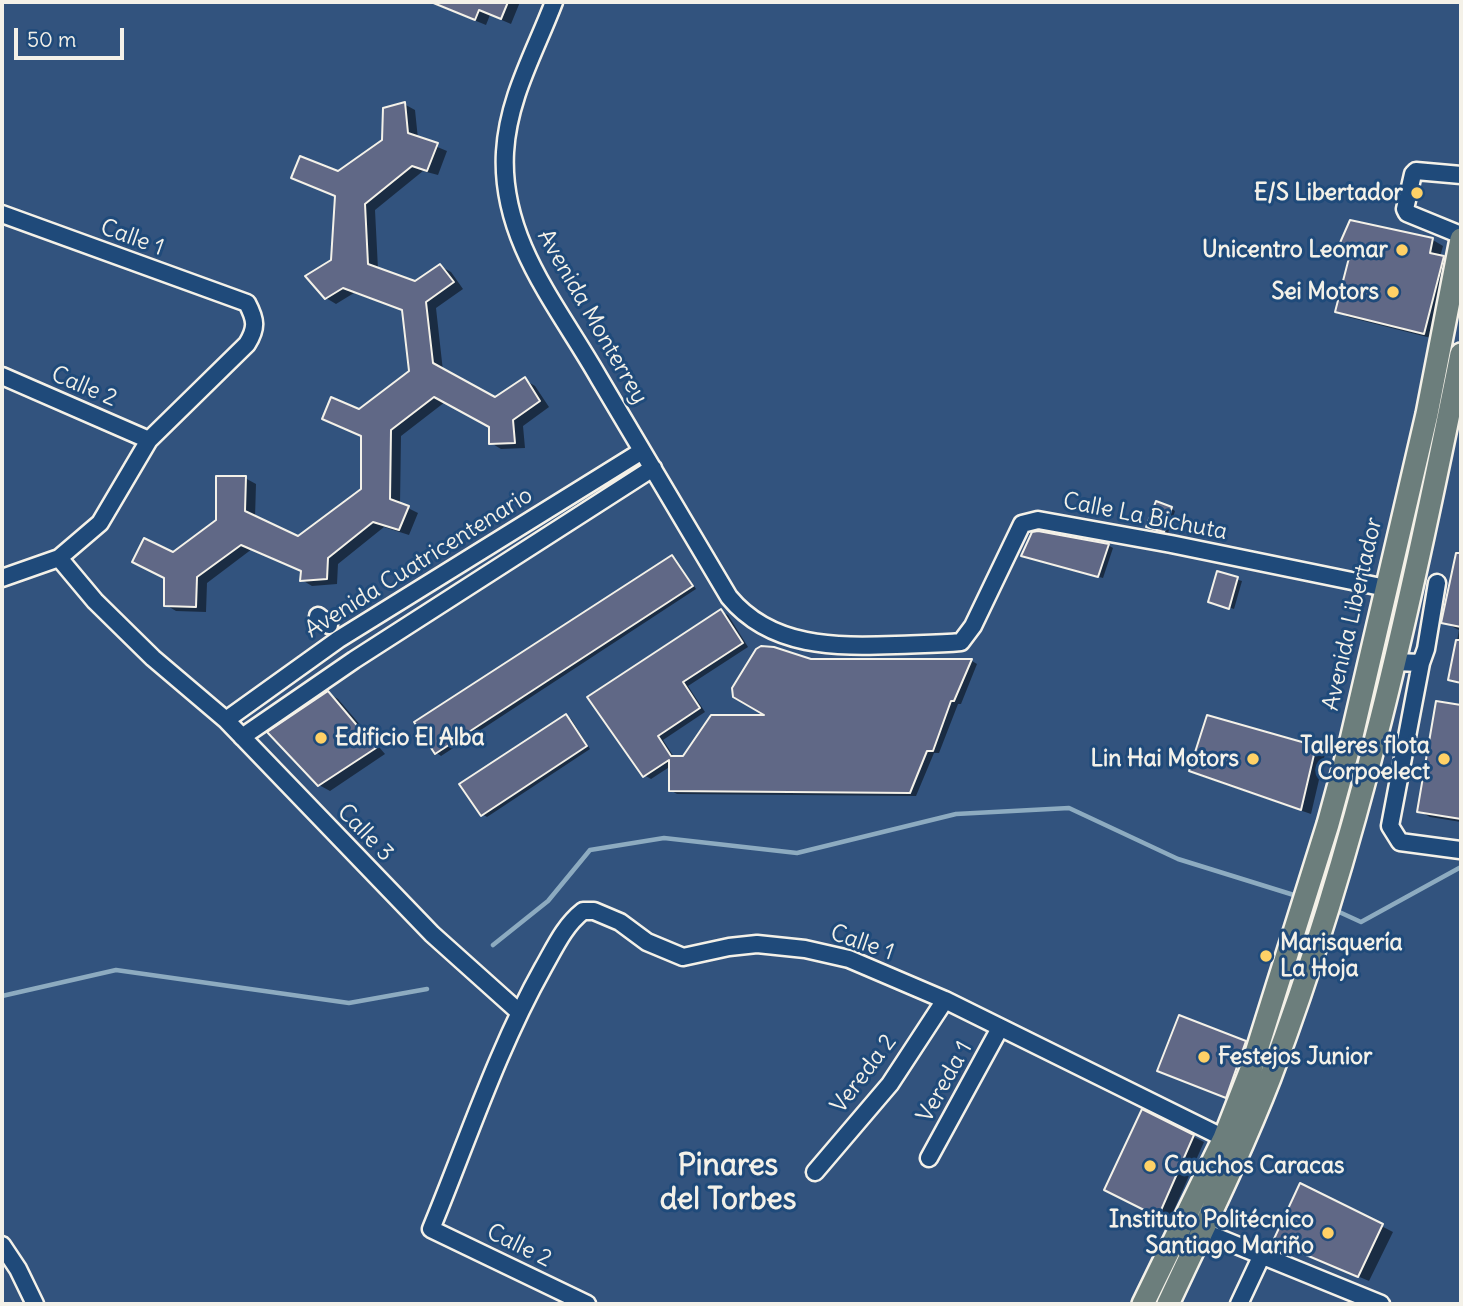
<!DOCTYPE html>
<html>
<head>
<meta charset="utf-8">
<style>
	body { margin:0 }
	#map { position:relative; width:1463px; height:1306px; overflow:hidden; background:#32537e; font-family:Delius,sans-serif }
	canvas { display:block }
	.frame { position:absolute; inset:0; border:4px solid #f4f1e8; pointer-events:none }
	.scale { position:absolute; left:14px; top:28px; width:110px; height:32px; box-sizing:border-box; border:4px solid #f4f1e8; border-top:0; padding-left:9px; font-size:21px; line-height:24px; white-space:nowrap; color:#f4f1e8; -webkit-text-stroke:5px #1f4a7a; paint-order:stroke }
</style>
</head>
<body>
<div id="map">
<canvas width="1463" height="1306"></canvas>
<div class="frame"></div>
<div class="scale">50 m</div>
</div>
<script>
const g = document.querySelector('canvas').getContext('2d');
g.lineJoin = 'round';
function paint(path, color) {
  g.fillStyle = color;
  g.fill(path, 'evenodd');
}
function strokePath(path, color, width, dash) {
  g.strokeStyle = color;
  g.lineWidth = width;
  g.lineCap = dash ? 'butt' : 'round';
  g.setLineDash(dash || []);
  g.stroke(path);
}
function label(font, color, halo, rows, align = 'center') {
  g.font = font + ' Delius,sans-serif';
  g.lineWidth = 6;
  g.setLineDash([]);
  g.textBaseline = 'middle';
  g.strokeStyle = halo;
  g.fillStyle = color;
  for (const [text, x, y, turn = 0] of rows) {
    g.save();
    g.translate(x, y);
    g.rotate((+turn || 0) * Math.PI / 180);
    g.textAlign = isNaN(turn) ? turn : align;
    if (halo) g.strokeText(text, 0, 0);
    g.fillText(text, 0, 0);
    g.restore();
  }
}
paint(new Path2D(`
	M429,2H520L511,24L490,15L486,25Z
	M404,104L415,110L418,139L447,151L438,175L423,171L375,210L378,269L415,283L440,266L451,272L463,289L436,308L443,371L495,399L525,380L535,386L549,407L523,426L525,448L501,449L491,443L490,427L445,402L401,436L400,504L418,513L409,535L384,527L338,564L337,584L312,586L302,580V572L252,549L207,583L206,612L176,611L166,605L173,555L217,521L245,478L256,484L255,518L299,538L362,490L363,436L359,411L410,372L404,311L354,293L336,304L326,298L332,261L337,197L293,178L338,173L384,141Z
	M1433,240L1443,246L1440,257L1454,264L1435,339L1348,317L1337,311Z
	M1171,508L1175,511L1168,533L1149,526Z
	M1108,545L1113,548L1103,578L1024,556Z
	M1457,555L1461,556V685L1450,679L1459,630L1443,622Z
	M672,557L676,559L696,589L441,756L437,753L417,723Z
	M1219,574L1242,581L1234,609L1213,602Z
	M721,612L728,615L748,647L688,686L705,712L663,740L674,757L684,758L771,717L810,661H972L977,664L961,704H958L939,753H934L916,796L677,794L670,790L671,766L651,779L644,775L590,697Z
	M328,693L338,699L385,754L330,791L319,785Z
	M1438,703L1461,707V822L1430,817L1419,811Z
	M566,716L571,719L590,749L487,817L482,814Z
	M1315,748L1325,754L1311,814L1201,776L1191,770Z
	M1245,1043L1256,1049L1236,1102L1159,1071Z
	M1143,1111L1204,1142L1169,1221L1116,1195Z
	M1301,1185L1393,1232L1369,1281L1275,1241Z`), '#0007');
strokePath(new Path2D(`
	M1337,911L1361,922L1461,867
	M493,945L548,901L590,850L664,838L797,853L956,814L1069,808L1178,859L1297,896
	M2,996L116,970L349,1003L427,989`), '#8dabc0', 4.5);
const building = new Path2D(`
	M431,2H508L501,19L479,10L475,20Z
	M405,102L408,133L438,143L427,171L412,166L365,204L368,264L415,281L440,264L454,282L426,302L433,363L495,397L525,377L540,401L513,420L515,443L489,444V427L434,397L391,430L390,499L409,506L399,530L373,522L328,558L327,579L300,581L301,571L241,545L197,577L196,607L164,606V578L132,562L144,538L173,552L216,520V476H246L245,511L298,536L361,489V436L322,419L331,397L359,409L409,371L402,310L343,288L325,299L305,276L331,260L335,196L291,178L300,156L338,171L382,140L383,108Z
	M1350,220L1433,238L1430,253L1444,256L1424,334L1335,312L1351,250L1339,245Z
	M1156,501L1172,507L1164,532L1146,527Z
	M1038,531L1109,544L1098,577L1021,556L1032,532Z
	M1456,553H1461V627L1441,623Z
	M672,555L693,586L435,754L414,722Z
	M1217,571L1238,577L1229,609L1208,602Z
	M721,609L743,643L683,682L700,708L658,736L671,756H683L711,715H764L733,697L732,688L756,649L761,646L774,647L811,659H972L954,701H951L933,751H927L910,793L669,791V760L643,777L587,697Z
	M1456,640H1461V683L1448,680Z
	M328,691L376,748L318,786L267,732Z
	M1436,701L1461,705V819L1417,812Z
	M566,714L587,746L481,816L459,784Z
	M1207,715L1316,746L1301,810L1189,771Z
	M1179,1015L1246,1041L1226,1098L1157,1071Z
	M1142,1109L1194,1135L1158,1217L1104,1190Z
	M1300,1183L1383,1224L1358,1277L1273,1241Z`);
paint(building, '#606886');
strokePath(building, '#f4f1e8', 2);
const minor = new Path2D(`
	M554,2C535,52 508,98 505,152C500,240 558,306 599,378C642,451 686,524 729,597C771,648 836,647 896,645C918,644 939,644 961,642L973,626L1022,524L1038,520L1171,544L1386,588
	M1461,175L1416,171L1413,174L1405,209L1407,213L1461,235
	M2,214L247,303C256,320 257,328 247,344L149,440L100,523L59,558L2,578
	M2,376L149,440
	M59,558L95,601L153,658L226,720L432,934L519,1012
	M318,616L329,625
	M1394,662L1421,663L1426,649L1437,583
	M1421,663L1390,826L1400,842L1460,850
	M226,720L339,639L642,451
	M242,737L354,660L653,468
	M929,1158L1000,1028
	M815,1172L890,1084L945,1000
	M1192,1227L1381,1304
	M2,1245L18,1269L35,1304
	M587,1304L431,1229C467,1142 497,1050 543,968C555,947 564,926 583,911H594L620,922L647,942L683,957L729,947L757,944L805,949L849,959L945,1000L1224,1138
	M1239,1304L1262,1255`);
const major = new Path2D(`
	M1143,1304L1224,1138L1251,1069L1328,824L1351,740L1427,414L1461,239
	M1168,1304C1203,1229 1240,1155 1270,1078C1359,844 1412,599 1461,354`);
strokePath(minor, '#f4f1e8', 21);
strokePath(major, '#f4f1e8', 26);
strokePath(minor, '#1f4a7a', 16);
strokePath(major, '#6c7e7c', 21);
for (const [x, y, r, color] of [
	[1417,193,7,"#ffd166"],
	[1402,250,7,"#ffd166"],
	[1393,292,7,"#ffd166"],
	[321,738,7,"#ffd166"],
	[1253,759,7,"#ffd166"],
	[1444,759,7,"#ffd166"],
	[1266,956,7,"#ffd166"],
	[1204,1057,7,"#ffd166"],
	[1150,1166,7,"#ffd166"],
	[1328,1233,7,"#ffd166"]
]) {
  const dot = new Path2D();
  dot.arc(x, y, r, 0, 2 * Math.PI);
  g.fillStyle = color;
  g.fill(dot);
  strokePath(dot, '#1f4a7a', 2.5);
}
label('bold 23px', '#f4f1e8', '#1f4a7a', [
	["E/S Libertador",1403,193],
	["Unicentro Leomar",1388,250],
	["Sei Motors",1379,292],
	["Edificio El Alba",335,738,"left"],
	["Talleres flota",1430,746],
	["Corpoelect",1430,772],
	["Lin Hai Motors",1239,759],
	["Marisquería",1280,943,"left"],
	["La Hoja",1280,969,"left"],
	["Festejos Junior",1218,1057,"left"],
	["Cauchos Caracas",1164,1166,"left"],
	["Instituto Politécnico",1314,1220],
	["Santiago Mariño",1314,1246]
], 'right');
label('23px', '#f4f1e8', '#1f4a7a', [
	["Calle 1",132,238,20],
	["Avenida Monterrey",592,317,60],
	["Calle 2",84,387,23],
	["Calle La Bichuta",1145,517,11],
	["Avenida Cuatricentenario",419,563,-32],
	["Avenida Libertador",1353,614,-77],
	["Calle 3",365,833,46],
	["Calle 1",862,943,19],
	["Vereda 2",864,1074,-53],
	["Vereda 1",945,1082,-61],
	["Calle 2",519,1246,26]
]);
label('bold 30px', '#f4f1e8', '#1f4a7a', [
	["Pinares",728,1166],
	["del Torbes",728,1200]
]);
</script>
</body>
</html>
